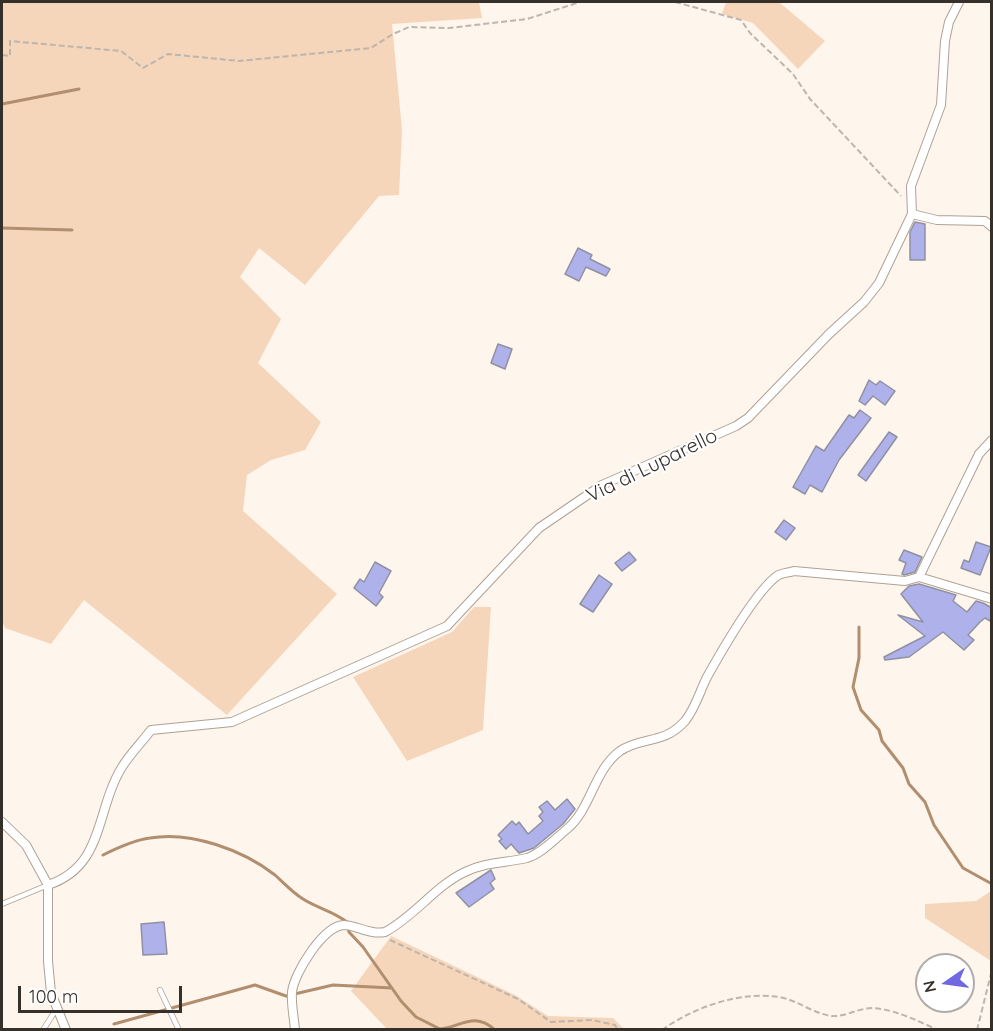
<!DOCTYPE html>
<html>
<head>
<meta charset="utf-8">
<style>
	body { margin:0 }
	#map { position:relative; width:993px; height:1031px; overflow:hidden; background:#fef5ed; font-family:Quicksand,sans-serif }
	canvas { display:block }
	.frame { position:absolute; inset:0; border:3px solid #36302b; pointer-events:none }
	.north { position:absolute; left:915px; top:953px; width:60px; height:60px; box-sizing:border-box; background:#fff; border:2px solid #afacaa; border-radius:50%; rotate:257deg; font-size:16px; font-weight:700; line-height:24px; text-align:center; color:#36302b }
	.north::after { content:''; display:block; margin:auto; width:21px; height:27px; background:#7169e4; clip-path:polygon(50% 0,100% 100%,50% 72%,0 100%) }
	.scale { position:absolute; left:18px; top:986px; width:164px; height:27px; box-sizing:border-box; border:3px solid #36302b; border-top:0; padding-left:8px; font-size:18px; line-height:21px; white-space:nowrap; color:#36302b; -webkit-text-stroke:4px #fff; paint-order:stroke }
</style>
</head>
<body>
<div id="map">
<canvas width="993" height="1031"></canvas>
<div class="frame"></div>
<div class="north">N</div>
<div class="scale">100 m</div>
</div>
<script>
const g = document.querySelector('canvas').getContext('2d');
g.lineJoin = 'round';
function paint(path, color) {
  g.fillStyle = color;
  g.fill(path, 'evenodd');
}
function strokePath(path, color, width, dash) {
  g.strokeStyle = color;
  g.lineWidth = width;
  g.lineCap = dash ? 'butt' : 'round';
  g.setLineDash(dash || []);
  g.stroke(path);
}
function label(font, color, halo, rows, align = 'center') {
  g.font = font + ' Quicksand,sans-serif';
  g.lineWidth = 4.5;
  g.setLineDash([]);
  g.textBaseline = 'middle';
  g.strokeStyle = halo;
  g.fillStyle = color;
  for (const [text, x, y, turn = 0] of rows) {
    g.save();
    g.translate(x, y);
    g.rotate((+turn || 0) * Math.PI / 180);
    g.textAlign = isNaN(turn) ? turn : align;
    if (halo) g.strokeText(text, 0, 0);
    g.fillText(text, 0, 0);
    g.restore();
  }
}
paint(new Path2D(`
	M2,2H479L482,18L392,24L402,130L399,195L379,196L305,285L259,248L240,277L281,319L258,363L321,422L305,450L271,460L247,475L243,511L337,594L227,715L84,600L51,644L5,628L2,620Z
	M726,2H779L825,41L798,69L753,23L722,14Z
	M474,607H491L483,730L407,761L353,677L452,632Z
	M991,891V961L925,918V904L976,901Z
	M391,936L515,995L548,1016L613,1018L624,1029H387L351,991Z`), '#f5d6ba');
strokePath(new Path2D(`
	M2,104L79,89
	M2,228L72,230
	M859,627V658L853,687L861,710L879,730L882,741L903,768L909,784L925,802L934,825L963,868L992,884
	M103,855C117,848 134,840 150,838C191,831 243,850 275,875C284,883 292,892 303,899C317,908 333,911 347,922L349,932L363,947L401,1001L416,1017L440,1029C461,1027 474,1011 495,1030
	M114,1024L255,985L286,996L333,985L392,988`), '#b18e6e', 3);
const building = new Path2D(`
	M915,222L925,224V260H910V232Z
	M578,248L592,255L590,259L610,269L606,276L586,267L579,281L565,274Z
	M498,344L512,349L505,369L491,363Z
	M869,380L876,385L880,381L895,391L885,405L873,396L865,405L859,401Z
	M860,410L871,418L839,460L822,492L810,485L805,494L793,487L816,446L824,451L849,415L854,418Z
	M889,432L897,437L866,481L858,475Z
	M784,520L795,528L786,540L775,532Z
	M976,542L991,547L980,575L961,568L964,560L969,562Z
	M904,550L922,557L915,572L904,575L902,574L906,563L899,560Z
	M629,552L636,560L622,571L615,563Z
	M375,562L391,571L379,593L383,597L376,606L354,588L360,579L364,582Z
	M599,575L612,584L593,612L580,604Z
	M919,584L956,595L953,601L967,612L976,601L983,603L992,608V622L985,618L980,622L968,635L974,640L964,650L943,632L909,657L885,660L884,657L925,636L898,615L923,622L901,594L909,586Z
	M567,799L575,809L563,824L534,848L519,853L511,844L506,849L499,841L502,839L498,835L512,821L516,825L519,822L528,834L543,821L539,816L543,812L539,807L547,801L555,810Z
	M491,870L495,879L490,883L494,889L469,907L456,893Z
	M164,922L167,954L143,955L141,924Z`);
paint(building, '#afb2ea');
strokePath(building, '#8f90a1', 1.5);
const service = new Path2D(`
	M2,904L48,885
	M160,990L179,1030
	M43,1030L57,1008`);
const minor = new Path2D(`
	M912,214L937,220L985,221L992,227
	M919,577L979,454L992,440
	M919,577L992,599
	M2,822L26,845L48,885V961L51,993L66,1030
	M48,885C105,866 95,811 122,767C130,754 142,742 151,730L232,722L447,626L539,528L602,485L736,426L748,418L829,334L864,302L879,283L912,214L911,186L941,105L945,41L949,22L959,2
	M295,1030C294,1017 291,1004 292,992C294,973 324,925 344,925C359,926 370,935 385,932C415,916 435,886 465,872C485,862 506,863 527,858C541,854 556,838 567,829C591,809 594,770 620,751C642,736 664,745 685,721C695,709 700,691 707,677C721,652 755,592 777,576C781,573 788,573 794,571L905,581L919,577`);
strokePath(service, '#afa194', 6);
strokePath(minor, '#afa194', 10);
strokePath(new Path2D(`
	M675,2L741,20L750,33L793,74L810,99L901,196
	M2,55L10,56V41L121,51L143,68L168,54L239,61L371,48L393,34L409,27L449,28L527,19L580,2
	M390,940L518,999L551,1022L592,1020L615,1025L618,1030
	M662,1030C694,1007 740,991 779,997C797,1000 814,1014 832,1016C845,1017 859,1008 872,1008C894,1009 918,1021 938,1030
	M977,1030L992,970`), '#bdb5ae', 2, [6, 3]);
strokePath(service, '#fff', 4.5);
strokePath(minor, '#fff', 8);
label('20px', '#36302b', '#fff', [
	["Via di Luparello",652,466,-26]
]);
</script>
</body>
</html>
